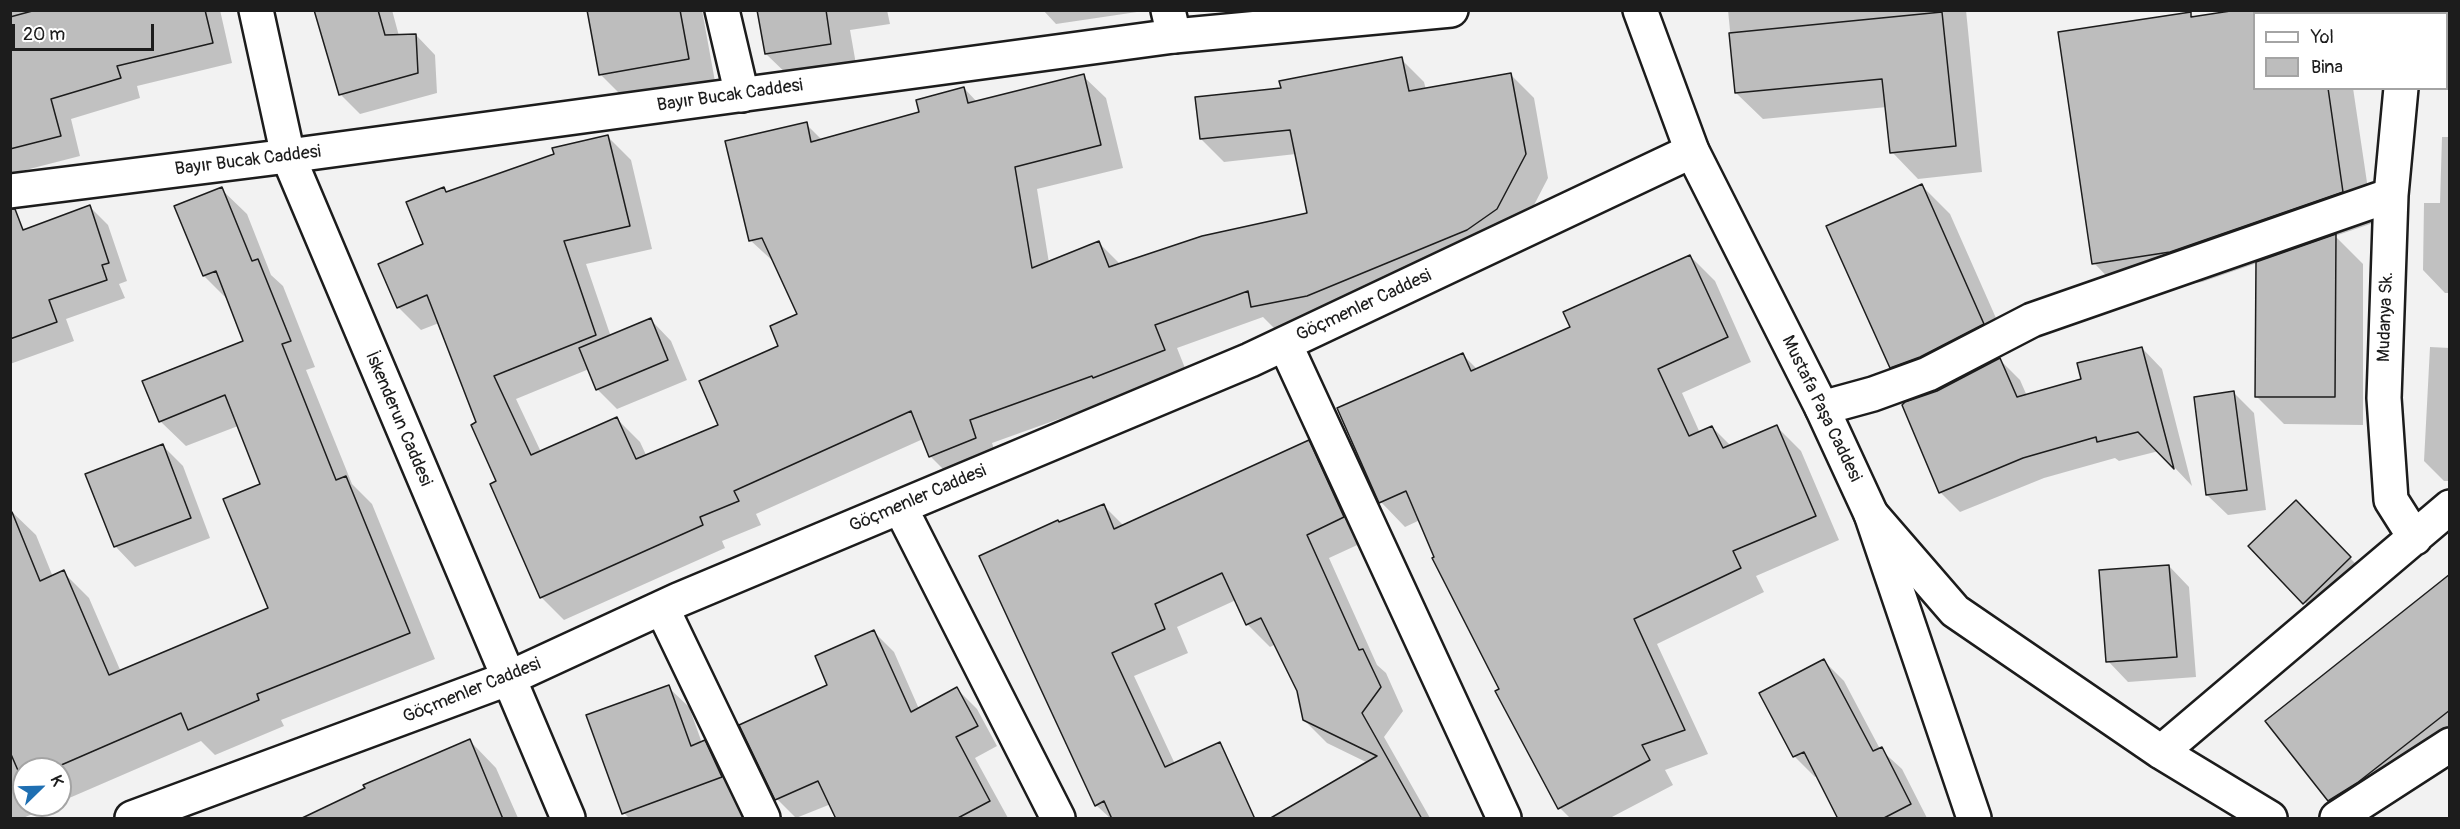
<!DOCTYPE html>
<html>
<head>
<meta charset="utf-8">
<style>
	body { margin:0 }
	#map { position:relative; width:2460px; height:829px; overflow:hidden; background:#f2f2f2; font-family:Pangolin,sans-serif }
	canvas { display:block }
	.frame { position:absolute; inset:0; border:12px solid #1c1c1c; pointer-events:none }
	.legend { position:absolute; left:2253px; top:12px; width:195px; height:78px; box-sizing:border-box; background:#fff; border:2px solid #a4a4a4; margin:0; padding:8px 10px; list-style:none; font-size:18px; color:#1c1c1c }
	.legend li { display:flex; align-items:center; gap:12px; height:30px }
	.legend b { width:30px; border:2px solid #a4a4a4 }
	.north { position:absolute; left:12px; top:757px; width:60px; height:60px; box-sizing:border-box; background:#fff; border:2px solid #a4a4a4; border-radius:50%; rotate:67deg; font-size:16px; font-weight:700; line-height:24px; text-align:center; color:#1c1c1c }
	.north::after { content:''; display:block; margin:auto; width:21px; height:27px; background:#1f6fb2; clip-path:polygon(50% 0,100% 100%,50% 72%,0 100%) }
	.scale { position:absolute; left:12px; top:24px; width:142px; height:27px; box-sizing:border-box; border:3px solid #1c1c1c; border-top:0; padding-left:8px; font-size:18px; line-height:21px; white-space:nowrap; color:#1c1c1c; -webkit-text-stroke:4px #fff; paint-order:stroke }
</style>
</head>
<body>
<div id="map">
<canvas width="2460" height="829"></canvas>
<div class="frame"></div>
<ul class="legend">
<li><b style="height:8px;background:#fff"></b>Yol</li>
<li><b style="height:16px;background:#bdbdbd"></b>Bina</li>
</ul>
<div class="north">K</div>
<div class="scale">20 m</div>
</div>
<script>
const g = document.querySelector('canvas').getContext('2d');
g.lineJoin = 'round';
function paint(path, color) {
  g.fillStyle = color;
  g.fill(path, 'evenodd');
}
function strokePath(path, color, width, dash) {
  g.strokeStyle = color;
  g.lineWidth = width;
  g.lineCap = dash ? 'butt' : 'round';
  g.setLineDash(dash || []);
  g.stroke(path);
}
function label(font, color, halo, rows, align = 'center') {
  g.font = font + ' Pangolin,sans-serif';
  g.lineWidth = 6;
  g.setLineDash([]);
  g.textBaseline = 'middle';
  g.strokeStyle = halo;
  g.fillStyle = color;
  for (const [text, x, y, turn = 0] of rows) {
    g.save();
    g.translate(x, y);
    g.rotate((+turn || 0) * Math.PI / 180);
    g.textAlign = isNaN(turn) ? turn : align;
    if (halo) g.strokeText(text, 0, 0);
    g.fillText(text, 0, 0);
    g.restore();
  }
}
paint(new Path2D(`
	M10,10H220L232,63L137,86L140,98L71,119L80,156L10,174Z
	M316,10H392L399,36L416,35L435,55L437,93L360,114L340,94Z
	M589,10H702L716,87L628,102L600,74Z
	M759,10H887L890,24L850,30L857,70L793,80L766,54Z
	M1043,10H1137V12L1056,24Z
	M1728,10H1966L1982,172L1918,179L1892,152L1887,107L1763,119L1736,93Z
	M2247,10H2324L2327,14H2254V88H2353L2373,223L2335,236L2363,264V425L2284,424L2256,396L2257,263L2202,282L2124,294L2094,263L2190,13L2195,18Z
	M2427,10H2450V43L2446,40V14H2427Z
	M1401,59L1424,82L1426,90L1511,75L1534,98L1548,178L1520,232L1331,318L1275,329L1263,317L1177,348L1187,373L992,443L998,461L953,479L930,456L923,439L756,514L761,525L722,541L725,548L564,620L541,597L439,323L421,330L398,307L425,245L443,189L447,193L608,137L631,160L652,249L586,264L611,337L651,320L671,341L687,380L617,409L597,389L589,369L516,399L541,452L617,419L640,442L647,457L720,426L780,347L799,314L775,263L750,240L806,124L823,141L921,113L964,88L977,102L1083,76L1106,98L1123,168L1037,189L1049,263L1099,243L1121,265L1308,215L1296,154L1224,162L1201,139L1283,90Z
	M2442,137H2450V293H2445L2423,270L2424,203H2440Z
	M1922,186L1950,214L2011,352L1998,358L2020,380L2027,396L2083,380L2142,348L2162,369L2192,486L2159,451L2119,461L2115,458L2044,478L1960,512L1940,492L1947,387L1946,385L1919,395L1891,367Z
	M221,189L247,214L271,275L283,286L315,367L306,370L352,484L372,504L435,659L281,720L284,726L215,755L201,741L60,802V769H24V805H54L23,818H10V510L36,535L53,577L63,572L89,598L121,672L270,609L262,485L238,426L186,446L160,421L245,342L229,301L204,276Z
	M90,207L108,225L127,281L119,284L125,298L66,319L74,341L10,364V236Z
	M1690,256L1715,281L1751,362L1682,393L1700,433L1712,427L1731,446L1777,427L1801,451L1839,540L1756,576L1764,592L1657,644L1708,754L1665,770L1673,785L1610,818H1570L1560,808L1436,558L1420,520L1405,527L1381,502L1339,409L1463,355L1478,370L1572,327Z
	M2430,347L2450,348V481H2444L2424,461Z
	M2234,393L2254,413L2266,510L2228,515L2207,495Z
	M1308,442L1331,465L1366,541L1329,558L1377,665L1386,673L1403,711L1384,737L1430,818H1288L1368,763L1327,743L1304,720L1299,691L1276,644L1270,647L1247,624L1236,600L1177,627L1188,653L1134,676L1175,764L1225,818H1110L1096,805L1060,524L1103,505L1124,526Z
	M163,446L183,466L210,538L135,567L115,546Z
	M2316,522L2370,579L2325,623L2250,546Z
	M2169,566L2189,587L2196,677L2128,682L2108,661Z
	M2450,576V752L2347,818L2329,800L2267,721Z
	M874,632L894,652L919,709L957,689L977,709L997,746L975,758L1008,818H838L831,804L796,818L777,799L741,725L829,685Z
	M1824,661L1844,681L1880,749L1902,769L1927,818H1839L1818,775L1815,777L1795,757L1761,694Z
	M668,687L689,707L702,743L704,742L725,762L752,818H629L624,813Z
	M470,741L496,768L518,818H303Z`), '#0003');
const building = new Path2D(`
	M36,10H205L213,43L117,66L121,78L51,99L61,136L10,149V17Z
	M314,10H378L385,35L416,34L418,73L339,95Z
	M587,10H680L689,59L599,75Z
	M757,10H826L831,44L765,54Z
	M2237,10H2254V88H2328L2343,192L2170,252L2092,264L2058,32L2191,12V17Z
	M1942,12L1956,146L1890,153L1882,79L1735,93L1729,33Z
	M1402,57L1409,91L1511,73L1526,154L1497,209L1467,230L1307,296L1251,307L1248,291L1155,325L1165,350L1093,378L1092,376L970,420L976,438L929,457L911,411L734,491L739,501L700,517L703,525L540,598L490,484L496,481L471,425L476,422L427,295L397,308L378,264L423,244L406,202L444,187L446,192L554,154L552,148L608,135L630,226L564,241L596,335L494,376L531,455L617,417L636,459L718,425L699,381L778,346L770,326L797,314L762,238L749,241L725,141L807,122L811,142L919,112L916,100L964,87L968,103L1084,74L1101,145L1015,167L1032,268L1099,241L1109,267L1202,236L1307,213L1290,130L1200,139L1195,97L1281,88L1279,81Z
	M1922,184L1984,324L1920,357L1890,368L1826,226Z
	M222,187L252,261L258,259L291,341L282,344L336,480L346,476L410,633L257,694L259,700L188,730L181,713L52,769H24L23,782L10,752V513L12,512L40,581L64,570L109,675L268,608L223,499L260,484L225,395L159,422L142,381L243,341L216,271L203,276L174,206Z
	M90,205L109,263L102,265L107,280L49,300L57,322L10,339V209H15L23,230Z
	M2336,234L2335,397H2255L2256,262Z
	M1690,255L1728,337L1658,369L1689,436L1712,426L1723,448L1777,425L1816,516L1733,551L1741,568L1634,619L1685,730L1642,745L1650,760L1558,809L1495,691L1499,689L1432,558L1434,557L1406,491L1379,503L1337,408L1463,353L1471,371L1570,327L1563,312Z
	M651,318L668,360L596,390L579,348Z
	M2142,347L2174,469L2138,432L2097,442L2096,437L2023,458L1939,493L1902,405L1905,402L1937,391L2000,358L2017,397L2081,379L2077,363Z
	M2234,391L2247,490L2206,495L2194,397Z
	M1309,440L1344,517L1307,535L1359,650L1363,649L1381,687L1362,713L1422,819H1269L1377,756L1303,720L1297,691L1261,618L1246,625L1222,573L1155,604L1165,629L1112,653L1165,767L1220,742L1255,819H1112L1104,801L1095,806L979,556L1058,520L1059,522L1104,504L1114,529Z
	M163,444L191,518L114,547L85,474Z
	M2296,500L2351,557L2303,604L2248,546Z
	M2169,565L2177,657L2106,662L2099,570Z
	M2450,574V710L2357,783L2328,801L2265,721Z
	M874,630L911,712L957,687L978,726L956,737L990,801L956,819H836L818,781L775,800L739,725L827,685L815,656Z
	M1824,659L1873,751L1882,747L1911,804L1882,819H1838L1804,752L1793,757L1759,693Z
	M669,685L691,746L705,740L722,777L622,814L586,715Z
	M470,739L503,819H300L365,788L363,785Z`);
paint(building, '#bdbdbd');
strokePath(building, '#1c1c1c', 1.5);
const minor = new Path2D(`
	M256,10L288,156L568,818
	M722,10L742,95
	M1168,10L1174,36
	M2408,14V10
	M2401,88L2391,195L2384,398L2391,500L2415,538
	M1285,344L1504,818
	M1822,408L1873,394L1928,374L2032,320L2391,195
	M900,507L1058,818
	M1871,514L1955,611L2161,752L2270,818
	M662,608L763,818
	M2161,752L2450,507
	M132,818L507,679L678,600L1250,360L1692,151
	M2337,818L2450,745`);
const tertiary = new Path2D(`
	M1640,10L1692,151L1822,408L1871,514L1974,818
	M10,191L288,156L1174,36L1451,10`);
strokePath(minor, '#1c1c1c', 38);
strokePath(tertiary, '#1c1c1c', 38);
strokePath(minor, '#fff', 33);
strokePath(tertiary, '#fff', 33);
label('18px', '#1c1c1c', '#fff', [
	["Bayır Bucak Caddesi",730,96,-8],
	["Bayır Bucak Caddesi",248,161,-7],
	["Göçmenler Caddesi",1364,306,-25],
	["Mudanya Sk.",2386,317,-88],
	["Mustafa Paşa Caddesi",1821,409,64],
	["İskenderun Caddesi",398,419,67],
	["Göçmenler Caddesi",918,499,-23],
	["Göçmenler Caddesi",472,691,-22]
]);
</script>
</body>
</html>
